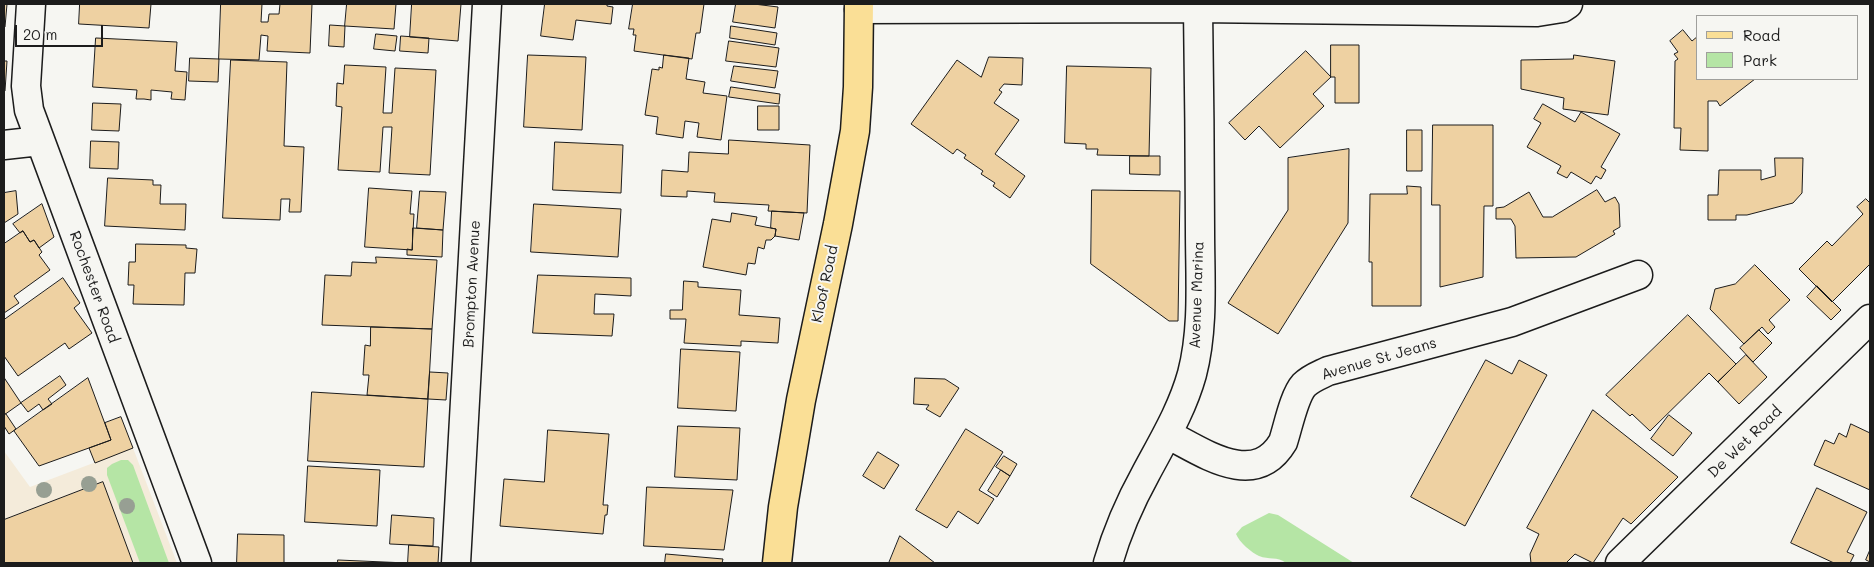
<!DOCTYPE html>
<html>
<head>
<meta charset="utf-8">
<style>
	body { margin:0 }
	#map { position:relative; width:1874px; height:567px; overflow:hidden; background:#f6f6f2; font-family:Mali,sans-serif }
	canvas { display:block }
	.frame { position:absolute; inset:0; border:5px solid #1c1c1c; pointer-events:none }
	.legend { position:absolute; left:1696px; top:15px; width:162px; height:65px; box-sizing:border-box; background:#f6f6f2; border:1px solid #9f9f9c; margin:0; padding:6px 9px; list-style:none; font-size:15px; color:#1c1c1c }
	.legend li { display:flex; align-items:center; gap:10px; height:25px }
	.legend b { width:25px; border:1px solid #9f9f9c }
	.scale { position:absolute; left:15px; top:25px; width:88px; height:22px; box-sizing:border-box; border:2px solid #1c1c1c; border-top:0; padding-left:6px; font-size:15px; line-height:18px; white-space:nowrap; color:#1c1c1c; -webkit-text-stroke:4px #f6f6f2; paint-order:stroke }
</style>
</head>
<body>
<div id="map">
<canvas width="1874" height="567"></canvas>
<div class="frame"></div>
<ul class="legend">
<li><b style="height:6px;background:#fadf96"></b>Road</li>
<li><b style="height:14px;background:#b5e5a5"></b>Park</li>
</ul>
<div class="scale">20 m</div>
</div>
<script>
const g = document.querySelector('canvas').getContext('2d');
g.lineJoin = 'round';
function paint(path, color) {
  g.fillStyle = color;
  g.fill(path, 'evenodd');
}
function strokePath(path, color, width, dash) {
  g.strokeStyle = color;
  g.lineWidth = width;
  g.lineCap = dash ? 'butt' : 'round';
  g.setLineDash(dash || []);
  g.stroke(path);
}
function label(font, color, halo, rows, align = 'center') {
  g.font = font + ' Mali,sans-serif';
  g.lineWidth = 4;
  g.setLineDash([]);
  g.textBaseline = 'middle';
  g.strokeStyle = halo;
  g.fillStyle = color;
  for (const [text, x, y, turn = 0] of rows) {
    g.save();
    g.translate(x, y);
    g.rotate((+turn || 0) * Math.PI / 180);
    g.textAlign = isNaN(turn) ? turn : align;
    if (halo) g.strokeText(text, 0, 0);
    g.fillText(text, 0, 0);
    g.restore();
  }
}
paint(new Path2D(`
	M133,448L177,563H4V451L30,487Z`), '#f4ebda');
paint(new Path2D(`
	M121,460H128L133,465L169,563H140L107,475V468L112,464Z
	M1269,513L1278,515L1354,563H1286C1277,556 1269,560 1259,556C1252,553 1239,542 1236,534L1242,527Z`), '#b5e5a5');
const building = new Path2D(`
	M4,4H7L5,27H4Z
	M80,4H151L149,28L79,24Z
	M221,4H262L261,22H268L269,14H279L280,4H312L310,53L267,51L268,36L261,35L259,60L219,59Z
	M347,4H396L394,29L345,26Z
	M412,4H461L458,41L410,37Z
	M545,4H607V6L613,7L611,24L576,20L573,40L541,36Z
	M633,4H704L700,33H696L692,59L634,51L636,35H633L634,29H629Z
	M736,4H754L778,7L775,28L733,22Z
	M330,25L345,26L344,47L329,46Z
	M731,26L777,33L775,45L730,38Z
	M1683,30L1692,41L1698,36V79H1755L1720,106L1717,101H1708V151L1680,150L1681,128H1674L1675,61L1678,59L1674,54L1678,52L1670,41Z
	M376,34L397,36L395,51L374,49Z
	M401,36L429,38L428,53L400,51Z
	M96,38L177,42L175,71L187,72L185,100L171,99L172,92L151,90V100L144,99H136L137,90L93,87Z
	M729,41L779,48L776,67L726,61Z
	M1331,45H1359V103H1335V77H1331Z
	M1306,51L1331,77L1313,94L1324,106L1280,148L1259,126L1245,140L1229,123Z
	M528,55L586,57L582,130L524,127Z
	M664,55L689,58L686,79L705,82L703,93L727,96L721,140L697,137L699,123L685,121L683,138L656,134L658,117L645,115L652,69L659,70V67L662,68Z
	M1574,55L1615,61L1608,115L1563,109L1564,98L1521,89V60L1573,59Z
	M989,57L1023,58L1022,85L1004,84L999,90L1002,92L994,103L1019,120L995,154L1025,176L1010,198L993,186L995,183L981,174L983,171L964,158L966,155L957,149L953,154L911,124L957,60L981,77Z
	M190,58L219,59L218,82L189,81Z
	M231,60L287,62L284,146L304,147L301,212H289L290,199H281L280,220L223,218Z
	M4,61H7L5,91H4Z
	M345,65L386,67L383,113H392L395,68L436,70L430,175L389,173L392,127H383L380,172L338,170L342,107L336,106L337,83L343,84Z
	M734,66L778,71L775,88L731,81Z
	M1067,66L1151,68L1149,156L1097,155L1098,149H1086V144L1065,143Z
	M731,87L780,94L779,104L729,97Z
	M93,103L121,104L119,131L92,130Z
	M1543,104L1575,122L1581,112L1620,134L1601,167L1606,170L1601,179L1596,176L1591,184L1571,172L1567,178L1557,173L1561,166L1527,147L1541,123L1534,119Z
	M758,106H779V130H758Z
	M1433,125H1493V206H1484L1483,277L1440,287V205H1432Z
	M1407,130H1422V171H1407Z
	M729,140L810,145L807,213L768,211L769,205L714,202L715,193L687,191V197L661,196L662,170L688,172L689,152L728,154Z
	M91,141L119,142L118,169L90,168Z
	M555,142L623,145L621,193L553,190Z
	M1349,149L1348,223L1278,334L1228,303L1288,210V158Z
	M1130,156H1160V175L1130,174Z
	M1775,158H1803L1802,193L1793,203L1747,215H1736V220H1708V195H1718L1719,170H1761V180L1775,176Z
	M108,178L153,180V185H161L160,204H186L185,230L105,226Z
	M1407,186L1421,187V306H1372V262H1369L1370,194H1407Z
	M369,188L412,191L410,214H414L412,250L365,247Z
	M1092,190L1180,191L1178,321H1169L1091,264Z
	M1597,190L1605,202L1615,197L1619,204L1620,227L1613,231L1615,234L1576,257L1516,258L1515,226L1511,219H1496V208L1504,207L1529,192L1543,217H1552Z
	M16,191L18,214L4,223V193Z
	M420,191L446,192L443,230L417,228Z
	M1866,199L1870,203V264L1832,302L1799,269L1827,241L1832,246L1863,214L1857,207Z
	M42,204L54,237L39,248L34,240L30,242L23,231L20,233L13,224Z
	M534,204L621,209L618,257L531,252Z
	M772,211L804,213L799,240L775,236L776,229L771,228Z
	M732,213L757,217L755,225L776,229L775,236L771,240H766L764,249L758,247L755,264L748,263L746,275L703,267L712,219L730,222Z
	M413,228L443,230L442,257L407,255V249L412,250Z
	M23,231L30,242L34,240L42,252L39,255L50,270L14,296L19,303L4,313V244Z
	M136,244L186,245V248L197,249L195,273H185L184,305L133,304L134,285H128L129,262H135Z
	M376,257L437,260L432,329L322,325L325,275L351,276L352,262L376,263Z
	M1755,265L1790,300L1769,320L1775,327L1768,334L1762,327L1744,344L1710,309L1715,289L1735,284Z
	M538,275L631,278V296L595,294L594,314H614L612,336L533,333Z
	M63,278L80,303L74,308L92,333L69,349L65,343L18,376L4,356V320Z
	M684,281L698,282V287L741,290L739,315L780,318L778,343L741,341V346L684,343L686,319H670V310H682Z
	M1817,286L1841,310L1831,320L1807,297Z
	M1688,315L1736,364L1718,382L1709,373L1650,431L1632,414L1630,416L1606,395Z
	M371,327L432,329L428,399L367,395L369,375H363L365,345L370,346Z
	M1759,330L1772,343L1753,362L1740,348Z
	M681,349L740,352L736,411L678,408Z
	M1746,355L1767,377L1739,404L1718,382Z
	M1486,360L1512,374L1519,360L1547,375L1465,526L1411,497Z
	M430,372L448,373L446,400L428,399Z
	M60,376L66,385L48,399L52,404L43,410L39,404L28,412L21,403Z
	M88,378L111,440L39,466L14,431Z
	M915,378L945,379L959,388L940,417L926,409L929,405L914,404Z
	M5,379L21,403L4,415V380Z
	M312,392L428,399L424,467L308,461Z
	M1593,410L1678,477L1631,524L1623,518L1593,563L1575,554L1566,563H1531L1530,554L1539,534L1527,528Z
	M6,414L16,429L9,434L4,426V415Z
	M1669,415L1692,433L1673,456L1651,439Z
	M121,417L133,448L95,463L89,448L111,440L105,423Z
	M1851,424L1870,433V490L1814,465L1825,440L1834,444L1839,433L1846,437Z
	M678,426L740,428L737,480L675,477Z
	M966,429L1003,452L979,490L994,499L978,524L958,511L947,528L916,510Z
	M548,430L609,434L603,505H608L607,515H605L603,534L500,526L504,479L544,482Z
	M878,452L899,465L884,489L863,476Z
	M1004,456L1017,464L1010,476L996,467Z
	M308,466L380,470L377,526L305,522Z
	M1001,470L1010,476L997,497L988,491Z
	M103,482L133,563H4V520Z
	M647,487L733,490L724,550L644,546Z
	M1817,488L1867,512L1847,552L1854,555L1850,563H1834L1791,543Z
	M392,515L434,518L433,546L390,544Z
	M238,534L284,535V563H237Z
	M900,536L935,563H889Z
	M409,545L439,547L438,563H408Z
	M1870,550V562L1866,560Z
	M666,554L723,559L722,563H665Z
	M338,560L407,563H338Z`);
paint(building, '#eed1a2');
strokePath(building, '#1c1c1c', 1);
const minor = new Path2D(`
	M31,4L26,86L29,110L197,563
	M859,9L1198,8L1537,12L1562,8L1568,4
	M4,145L40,141
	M1167,434C1203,452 1254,490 1283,442C1288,427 1294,396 1304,385C1311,378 1320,375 1328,371L1512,322L1638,275
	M456,563L487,4
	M1108,563C1117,532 1130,502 1146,473C1163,441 1182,410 1192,374C1204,328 1200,278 1200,231C1200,157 1199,82 1198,8
	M1620,563L1870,319`);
const major = new Path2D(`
	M777,563L783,507L801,400L838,224L855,131L858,87L859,4`);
strokePath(minor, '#1c1c1c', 31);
strokePath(major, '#1c1c1c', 31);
strokePath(minor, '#f6f6f2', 28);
strokePath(major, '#fadf96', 28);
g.fillStyle = '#979f93';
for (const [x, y] of [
	[89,484],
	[44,490],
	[127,506]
]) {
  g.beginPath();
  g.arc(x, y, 8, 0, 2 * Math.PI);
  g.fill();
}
label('15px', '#1c1c1c', '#f6f6f2', [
	["Brompton Avenue",472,284,-87],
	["Kloof Road",825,284,-78],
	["Rochester Road",94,287,70],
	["Avenue Marina",1197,295,-88],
	["Avenue St Jeans",1379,359,-16],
	["De Wet Road",1745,442,-44]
]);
</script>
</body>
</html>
